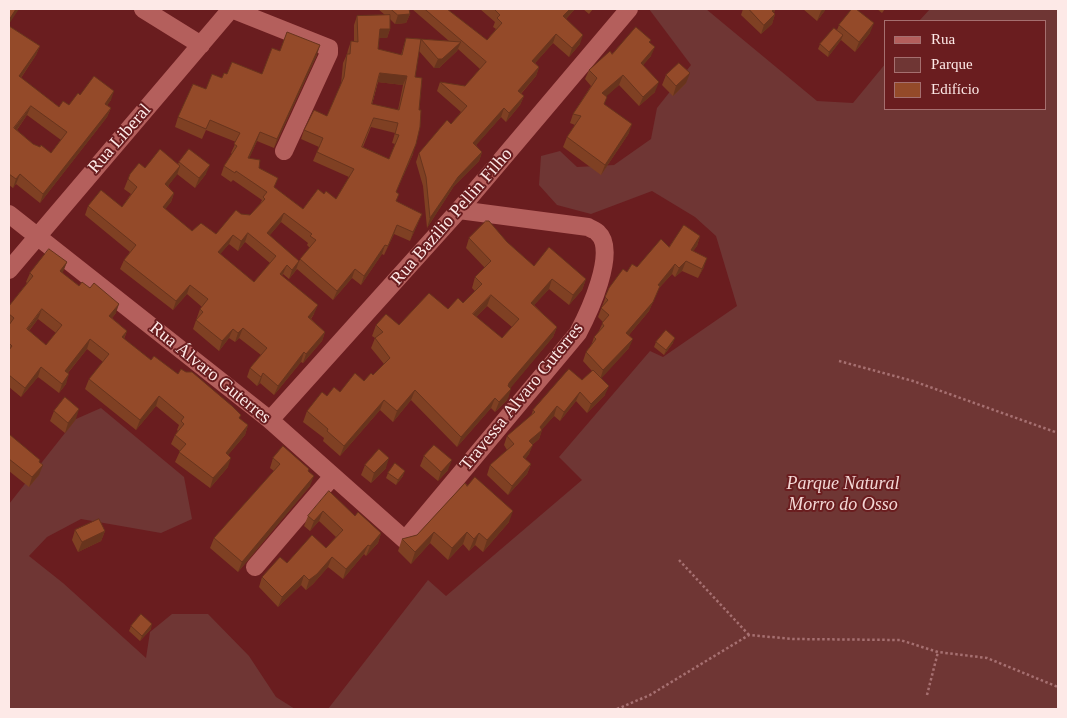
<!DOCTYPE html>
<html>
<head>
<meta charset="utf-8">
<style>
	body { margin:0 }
	#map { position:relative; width:1067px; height:718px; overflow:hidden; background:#6a1d1f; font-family:"Times New Roman",serif }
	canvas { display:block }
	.frame { position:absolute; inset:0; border:10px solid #fde9e7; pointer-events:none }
	.legend { position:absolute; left:884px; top:20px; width:162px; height:90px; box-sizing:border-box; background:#6a1d1f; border:1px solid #a56f6f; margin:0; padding:6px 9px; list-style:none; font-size:15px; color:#fde9e7 }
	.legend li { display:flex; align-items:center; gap:10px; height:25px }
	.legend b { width:25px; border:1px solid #a56f6f }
</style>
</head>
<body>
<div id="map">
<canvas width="1067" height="718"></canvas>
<div class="frame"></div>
<ul class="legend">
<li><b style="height:6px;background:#b45f5c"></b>Rua</li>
<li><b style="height:14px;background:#6f3634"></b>Parque</li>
<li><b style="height:14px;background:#944a29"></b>Edifício</li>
</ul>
</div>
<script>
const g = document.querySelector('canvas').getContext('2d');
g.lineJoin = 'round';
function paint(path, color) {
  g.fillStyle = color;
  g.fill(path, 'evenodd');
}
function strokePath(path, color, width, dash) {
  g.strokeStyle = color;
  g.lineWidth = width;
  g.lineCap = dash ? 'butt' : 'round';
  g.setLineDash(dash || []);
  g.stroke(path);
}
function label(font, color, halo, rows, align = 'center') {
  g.font = font + ' "Times New Roman",serif';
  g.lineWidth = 4;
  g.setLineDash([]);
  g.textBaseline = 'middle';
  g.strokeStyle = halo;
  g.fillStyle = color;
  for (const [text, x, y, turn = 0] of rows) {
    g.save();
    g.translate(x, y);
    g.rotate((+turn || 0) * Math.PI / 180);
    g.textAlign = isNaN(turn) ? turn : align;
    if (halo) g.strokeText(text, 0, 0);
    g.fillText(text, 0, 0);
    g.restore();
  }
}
paint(new Path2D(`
	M649,9H706L817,101L853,103L886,63V109H1046V21H919L930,9H1058V709H328L428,580L446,596L582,480L559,457L650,351L663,357L737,306L716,236L695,217L652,191L591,214L557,205L539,185L541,156L560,151L577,167L614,165L651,139L657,108L691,65Z
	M101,408L184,477L192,519L161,533L81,519L47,537L29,556L63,583L146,658L150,632L172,614H208L249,656L276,697L295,709H9V504L76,419Z`), '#6f3634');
strokePath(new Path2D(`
	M839,361L913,381L1058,433
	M679,560L749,635
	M927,695L938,652
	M617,709L650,695L749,635L793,639L900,640L938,652L987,658L1058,687`), '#a67071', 2.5, [2.5, 2.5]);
strokePath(new Path2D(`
	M143,9L201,45
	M231,9L329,48V53L284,151
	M9,214L270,420L405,540L578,333C588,314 618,251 598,233C596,230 591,229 588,227L459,210
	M9,270L231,9
	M270,420L459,210L629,9
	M255,567L333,476`), '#b45f5c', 18);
paint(new Path2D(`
	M378,9H409L410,14L406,23L395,24L390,19V29L387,38H379L378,49L401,55L406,38L449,41L412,9H447L487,40L496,29L493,27L495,22L480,9H575L566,19L580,44L569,57L553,43L535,63L539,67L536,76L521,94L524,96L520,105L506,122L501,117L476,145L482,152L479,161L454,186L427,228L423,186L416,162L419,153L451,124L461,112L437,91L440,82L465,86L480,69L458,49L457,51L439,68H434L419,51L415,77L413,154L396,192V201L418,223L410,241L394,234L384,255L382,254L361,285L352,278L333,300L297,269L289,279L283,274L282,276L314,314L311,319L325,332L322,341L303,363L301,362L274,395L260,383L257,386L247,377L250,368L261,355L239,338L235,342L229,338L219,351L193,329L200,309L202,307L187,294L173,310L120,269L124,260L130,252L85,215L88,206L122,207L131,194L124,189L128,179L145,168L178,164L179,162L206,174L195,188L177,174L168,186L174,193L171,202L165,209L192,231L216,234L241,214L250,215L260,204L262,200L233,180L231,182L221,175L224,166L232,154L231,153L236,142L206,130L202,139L175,127L178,117L206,89L227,74H262L280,51L317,55L274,148L257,141L249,158L259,168L275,188L303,209L324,194L336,199L349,177L313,161L319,147L301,139L304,130L327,116L341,84L343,63L347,54L348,50L351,41H354V25L357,16L385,15ZM378,82L403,85L398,110L372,104ZM371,127L395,133L392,143L395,144L389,159L363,147ZM281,222L308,243L307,245L310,248L299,261L269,236ZM245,242L270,263L254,282L220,254L229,244L238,251Z
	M583,9H593L589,14Z
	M743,9H775L774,13L775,14L772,24L761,34L741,15Z
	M803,9H826L817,21Z
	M851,9H858L857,10L870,33L855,52L841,40L828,57L818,49L820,44L837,30L839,25L852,9Z
	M877,9H885L882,13Z
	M9,26L40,46L36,55L21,78L59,107L69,105L80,95L111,100L107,105L111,108L107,117L40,203L16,184L13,188L9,185ZM27,115L61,140L51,153L33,144L17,130Z
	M651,40L650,42L651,56L643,65L655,92L639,106L619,85L606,96L604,104L629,133L601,175L563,147L567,137L575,125L570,123L573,114L591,86L585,79L589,70L612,54Z
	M666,75L686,83L673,96L662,85Z
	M700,236L697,246L693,251L704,267L698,278L682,271L675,277L672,274L659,288L649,311L629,335V348L601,378L605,395L587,413L576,401L560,421L554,416L542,429V430L539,439L532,445L529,454L525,459L531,464L527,474L508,495L487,475L490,465L507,450L504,445L507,436L531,416L533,410L582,380L592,371L583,361L586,352L591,346L594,337L598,333L603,322L598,317L609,288L627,272L637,267L669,247Z
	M469,238L507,242L534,266L586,279L582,290L569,305L549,289L534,305L557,327L553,337L510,388L508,399L495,412L491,408L457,447L411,400L393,422L380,410L340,456L323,441L324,438L303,422L307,411L327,396L340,392L364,381L373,375L384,364L371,348L375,338L372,336L376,325H399L448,309L463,303L475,291L472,288L475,277L485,268L466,248ZM487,306L512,327L502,338L476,317Z
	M67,262L62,273L116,313L112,318L127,331L124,339L151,360L240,419L248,425L245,435L228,455V467L210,488L175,462L180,451L171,444L175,435L178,431L177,430L179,425L156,406L136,430L85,389L89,379L103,362L87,349L68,373L66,384L59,393L38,377L21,397L9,387V306L27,283L26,282L30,273ZM38,319L56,333L46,345L29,331Z
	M656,342L673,343L664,355L654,347Z
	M54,411L76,419L65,433L50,421Z
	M9,434L40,462L39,475L29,487L9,471Z
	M424,456L448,470L438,481L420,466Z
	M273,458L308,472L310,486L238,572L210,548L214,538L274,471L270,468Z
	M365,465L386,468L371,483L361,475Z
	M388,473L403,476L396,485L386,478Z
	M465,483L509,522L483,552L475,545L469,551L463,544L448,560L430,543L411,564L398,551L402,539L417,535Z
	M329,491L355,516L381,533L378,543L366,556L364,554L343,579L328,567L313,584L306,590L301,585L278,607L259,587L262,577L287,563L326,548L336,537L319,521L310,531L304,526L308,516Z
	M75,530L105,531L101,541L78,552L72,540Z
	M131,626L151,629L140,641L129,631Z`), '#7f4023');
paint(new Path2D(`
	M16,9H19L9,24V20Z
	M570,9H575L560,25L563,16Z
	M774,9H775L773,16L775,14L772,24L761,34L764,25L772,11Z
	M823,9H826L817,21L821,11Z
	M410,14L406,23L395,24L398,15Z
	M874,23L870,33L855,52L859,42Z
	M380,29H390L387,38H377Z
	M556,34L553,43L529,70L532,61Z
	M583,35L580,44L569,57L572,48Z
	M843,35L841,40L828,57L829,52Z
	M461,42L457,51L439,68H434L438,59Z
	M320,45L317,55L274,148L277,139Z
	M40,46L36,55L16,85L19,76Z
	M655,47L651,56L637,72L641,63Z
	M539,67L536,76L515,100L518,91Z
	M380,73L407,76L403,85L377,82Z
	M690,73L686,83L673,96L676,86Z
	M623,75L619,85L599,103L602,93Z
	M659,82L655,92L639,106L643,97Z
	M114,91L111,100L102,113L105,104Z
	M524,96L520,105L506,122L509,113Z
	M31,106L27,115L11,138L14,128Z
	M111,108L107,117L40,203L43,194Z
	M504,108L501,117L470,152L473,143Z
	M632,124L629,133L601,175L605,165Z
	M260,132L257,141L245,168L248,158Z
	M416,144L413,154L392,201L396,192Z
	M482,152L479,161L454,186L427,228L430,218L458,177Z
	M210,165L206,174L195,188L199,178Z
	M180,166L177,175L162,193L165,184Z
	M20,174L16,184L13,188L16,179Z
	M174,193L171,202L159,217L163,207Z
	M284,213L281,222L263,243L267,233Z
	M422,214L410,241L413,232Z
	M397,225L394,234L384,255L388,246Z
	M248,233L245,242L238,251L241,241Z
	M233,235L229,244L214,261L218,252Z
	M700,236L697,246L687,259L691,250Z
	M385,245L382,254L361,285L364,276Z
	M707,258L704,267L698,278L702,269Z
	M299,261L296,270L289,279L292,270Z
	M686,261L682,271L675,277L679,268Z
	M67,262L63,272L57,280L60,271Z
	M675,264L672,274L659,288L649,311L623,342L626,333L658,285Z
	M287,265L283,274L276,283L280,274Z
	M355,269L352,278L333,300L337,291Z
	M552,279L549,289L527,313L531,303Z
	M586,279L582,290L569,305L573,295Z
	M190,285L187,294L173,310L176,301Z
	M491,295L487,306L469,324L473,314Z
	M119,304L116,313L105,326L109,316Z
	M318,305L314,314L305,326L308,317Z
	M42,309L38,319L23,338L27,329Z
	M557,327L553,337L504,396L509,383Z
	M243,328L239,338L235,342L238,333Z
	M233,329L229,338L219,351L222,341Z
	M127,331L123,340L122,337Z
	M325,332L322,341L303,363L306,354Z
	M675,338L673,343L664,355L666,350Z
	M90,339L87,349L62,380L65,371Z
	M633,339L629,348L600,380L603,370Z
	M304,352L301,362L274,395L278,386Z
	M41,367L38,377L21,397L25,388Z
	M263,373L260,383L257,386L261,377Z
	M69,374L66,384L59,393L62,384Z
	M609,386L605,395L587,413L591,404Z
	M511,389L508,399L495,412L499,402Z
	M415,390L411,400L393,422L397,411Z
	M580,392L576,401L560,421L564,412Z
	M159,396L156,406L136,430L140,420Z
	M495,398L491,408L457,447L461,437Z
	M384,400L380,410L340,456L344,446Z
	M557,406L554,416L539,433L542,430L539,439L526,450L529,441Z
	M79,409L76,419L65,433L68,423Z
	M248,425L245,435L222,462L226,453Z
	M533,445L529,454L520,467L523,457Z
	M231,458L228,467L210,488L213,478Z
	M389,458L386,468L371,483L374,473Z
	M452,460L448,470L438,481L441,472Z
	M531,464L527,474L508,495L512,486Z
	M43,465L39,475L29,487L32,477Z
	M405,471L403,476L396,485L398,480Z
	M314,476L310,486L238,572L242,562Z
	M323,511L319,521L310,531L314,521Z
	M513,511L509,522L483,552L487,540Z
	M105,531L101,541L78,552L82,542Z
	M434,532L430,543L411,564L415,552Z
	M467,532L463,544L448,560L452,548Z
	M381,533L378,543L366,556L370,546Z
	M479,533L475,545L469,551L474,539Z
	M368,545L364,554L343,579L346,569Z
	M332,557L328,567L313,584L306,590L309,580Z
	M304,575L301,585L278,607L282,597Z
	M152,624L151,629L140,641L142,636Z`), '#68341d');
const building = new Path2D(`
	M9,9H16L9,20Z
	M391,9H409L410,14L398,15Z
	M425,9H447L487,40L502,23L497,18L500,15L494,9H570L563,16L583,35L572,48L556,34L532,61L539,67L518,91L524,96L509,113L504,108L473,143L482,152L458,177L430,218L426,177L419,153L447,120L451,124L467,106L440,82L465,86L486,62Z
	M749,9H774L772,11L775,14L764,25Z
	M852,9H856L874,23L859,42L839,25Z
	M390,15V29H380L378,49L402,55L406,38L461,42L442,59H438L421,39L415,77L422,78L419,110H421L420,127L416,144L396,192L399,194L396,201L422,214L413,232L397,225L388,246L385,245L364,276L355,269L337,291L300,259L316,240L310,236L312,234L284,213L267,233L299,261L292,270L287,265L280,274L318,305L308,317L325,332L306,354L304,352L278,386L263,373L261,377L250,368L267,348L243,328L238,333L233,329L222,341L196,320L203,312L200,309L208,299L190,285L176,301L124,260L136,245L88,206L101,190L122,207L137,187L128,179L130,174L139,163L145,168L160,149L180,166L165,184L174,193L163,207L192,231L201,223L216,234L236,210L241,214L250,215L265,199L263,197L267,192L236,171L235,173L224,166L237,146L234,144L240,133L210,120L206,129L178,117L193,84L206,89L212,74L222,78L224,73L227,74L232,62L262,74L272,48L280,51L287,32L320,45L277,139L260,132L248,158L260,160L259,168L278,178L274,187L303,209L318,189L324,194L326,191L336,199L354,169L317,152L323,138L304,130L314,110L327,116L344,77L347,54H350L351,41L358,42L357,16ZM380,73L407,76L399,110L372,104ZM374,118L398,123L395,134L399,135L389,159L362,147ZM248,233L276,256L254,282L218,252L233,235L241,241Z
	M9,26L40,46L19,76L59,107L63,101L69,105L78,93L80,95L94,76L114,91L105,104L111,108L43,194L20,174L16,179L9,174ZM31,106L67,132L51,153L41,145L40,147L33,144L14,128Z
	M636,27L651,40L649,42L655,47L641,63L659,82L643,97L623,75L602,93L607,97L604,104L632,124L605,165L567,137L581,116L573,114L597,78L589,70L610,51L612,54Z
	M834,28L843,35L829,52L820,44Z
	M679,63L690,73L676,86L666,75Z
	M189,149L210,165L199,178L179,162Z
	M486,221H489L507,242L534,266L549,247L586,279L573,295L552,279L531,303L557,327L509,383L508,386L511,389L499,402L495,398L461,437L415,390L397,411L384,400L344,446L327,431L328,429L307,411L322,392L327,396L334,387L340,392L355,373L364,381L371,373L373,375L390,358L375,338L383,332L376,325L386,314L399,325L429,293L448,309L458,298L463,303L482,284L475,277L491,261L469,238ZM491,295L519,319L502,338L473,314Z
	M684,225L700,236L691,250L707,258L702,269L686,261L679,268L675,264L658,285L660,286L653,302L626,333L633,339L603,370L586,352L596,339L594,337L604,326L602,323L609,315L601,308L608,300L605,297L609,288L623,269L627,272L632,264L637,267L661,239L669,247Z
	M49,249L67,262L60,271L79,286L82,282L90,288L94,283L119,304L109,316L127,331L122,337L151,360L154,356L178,374L181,369L186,372H192L232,406L241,415L239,418L248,425L226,453L231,458L213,478L179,452L186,444L175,435L184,424L181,421L184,417L159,396L140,420L89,379L109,354L90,339L65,371L69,374L62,384L41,367L25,388L9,375V350L12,346L9,343V325L14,318L9,314V306L33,276L30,273ZM42,309L62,325L46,345L27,329Z
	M666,330L675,338L666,350L656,342Z
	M569,369L582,380L593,370L609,386L591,404L580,392L564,412L557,406L540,427L542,430L529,441L533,445L523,457L531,464L512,486L490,465L514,444L507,436L535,412L533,410Z
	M65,397L79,409L68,423L54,411Z
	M9,434L40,460L39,462L43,465L32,477L9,459Z
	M434,445L452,460L441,472L424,456Z
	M283,446L309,469L308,471L314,476L242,562L214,538L280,464L273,458Z
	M379,449L389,458L374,473L365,465Z
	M395,463L405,471L398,480L388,473Z
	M475,477L513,511L487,540L479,533L474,539L467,532L452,548L434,532L415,552L402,539L417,535L465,483L467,486Z
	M329,491L355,516L358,512L381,533L370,546L368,545L346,569L332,557L317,574L309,580L304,575L282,597L262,577L280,557L287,563L312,535L326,548L343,530L323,511L314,521L308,516Z
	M99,519L105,531L82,542L75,530Z
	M141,614L152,624L142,636L131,626Z`);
paint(building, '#944a29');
strokePath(building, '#68341d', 1);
label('18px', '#fde9e7', '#6a1d1f', [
	["Rua Liberal",120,139,-49],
	["Rua Bazilio Pellin Filho",452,217,-49],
	["Rua Álvaro Guterres",210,373,39],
	["Travessa Alvaro Guterres",522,397,-51]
]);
label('italic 18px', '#f3d7d5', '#6a1d1f', [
	["Parque Natural",843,484],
	["Morro do Osso",843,505]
]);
</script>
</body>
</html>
